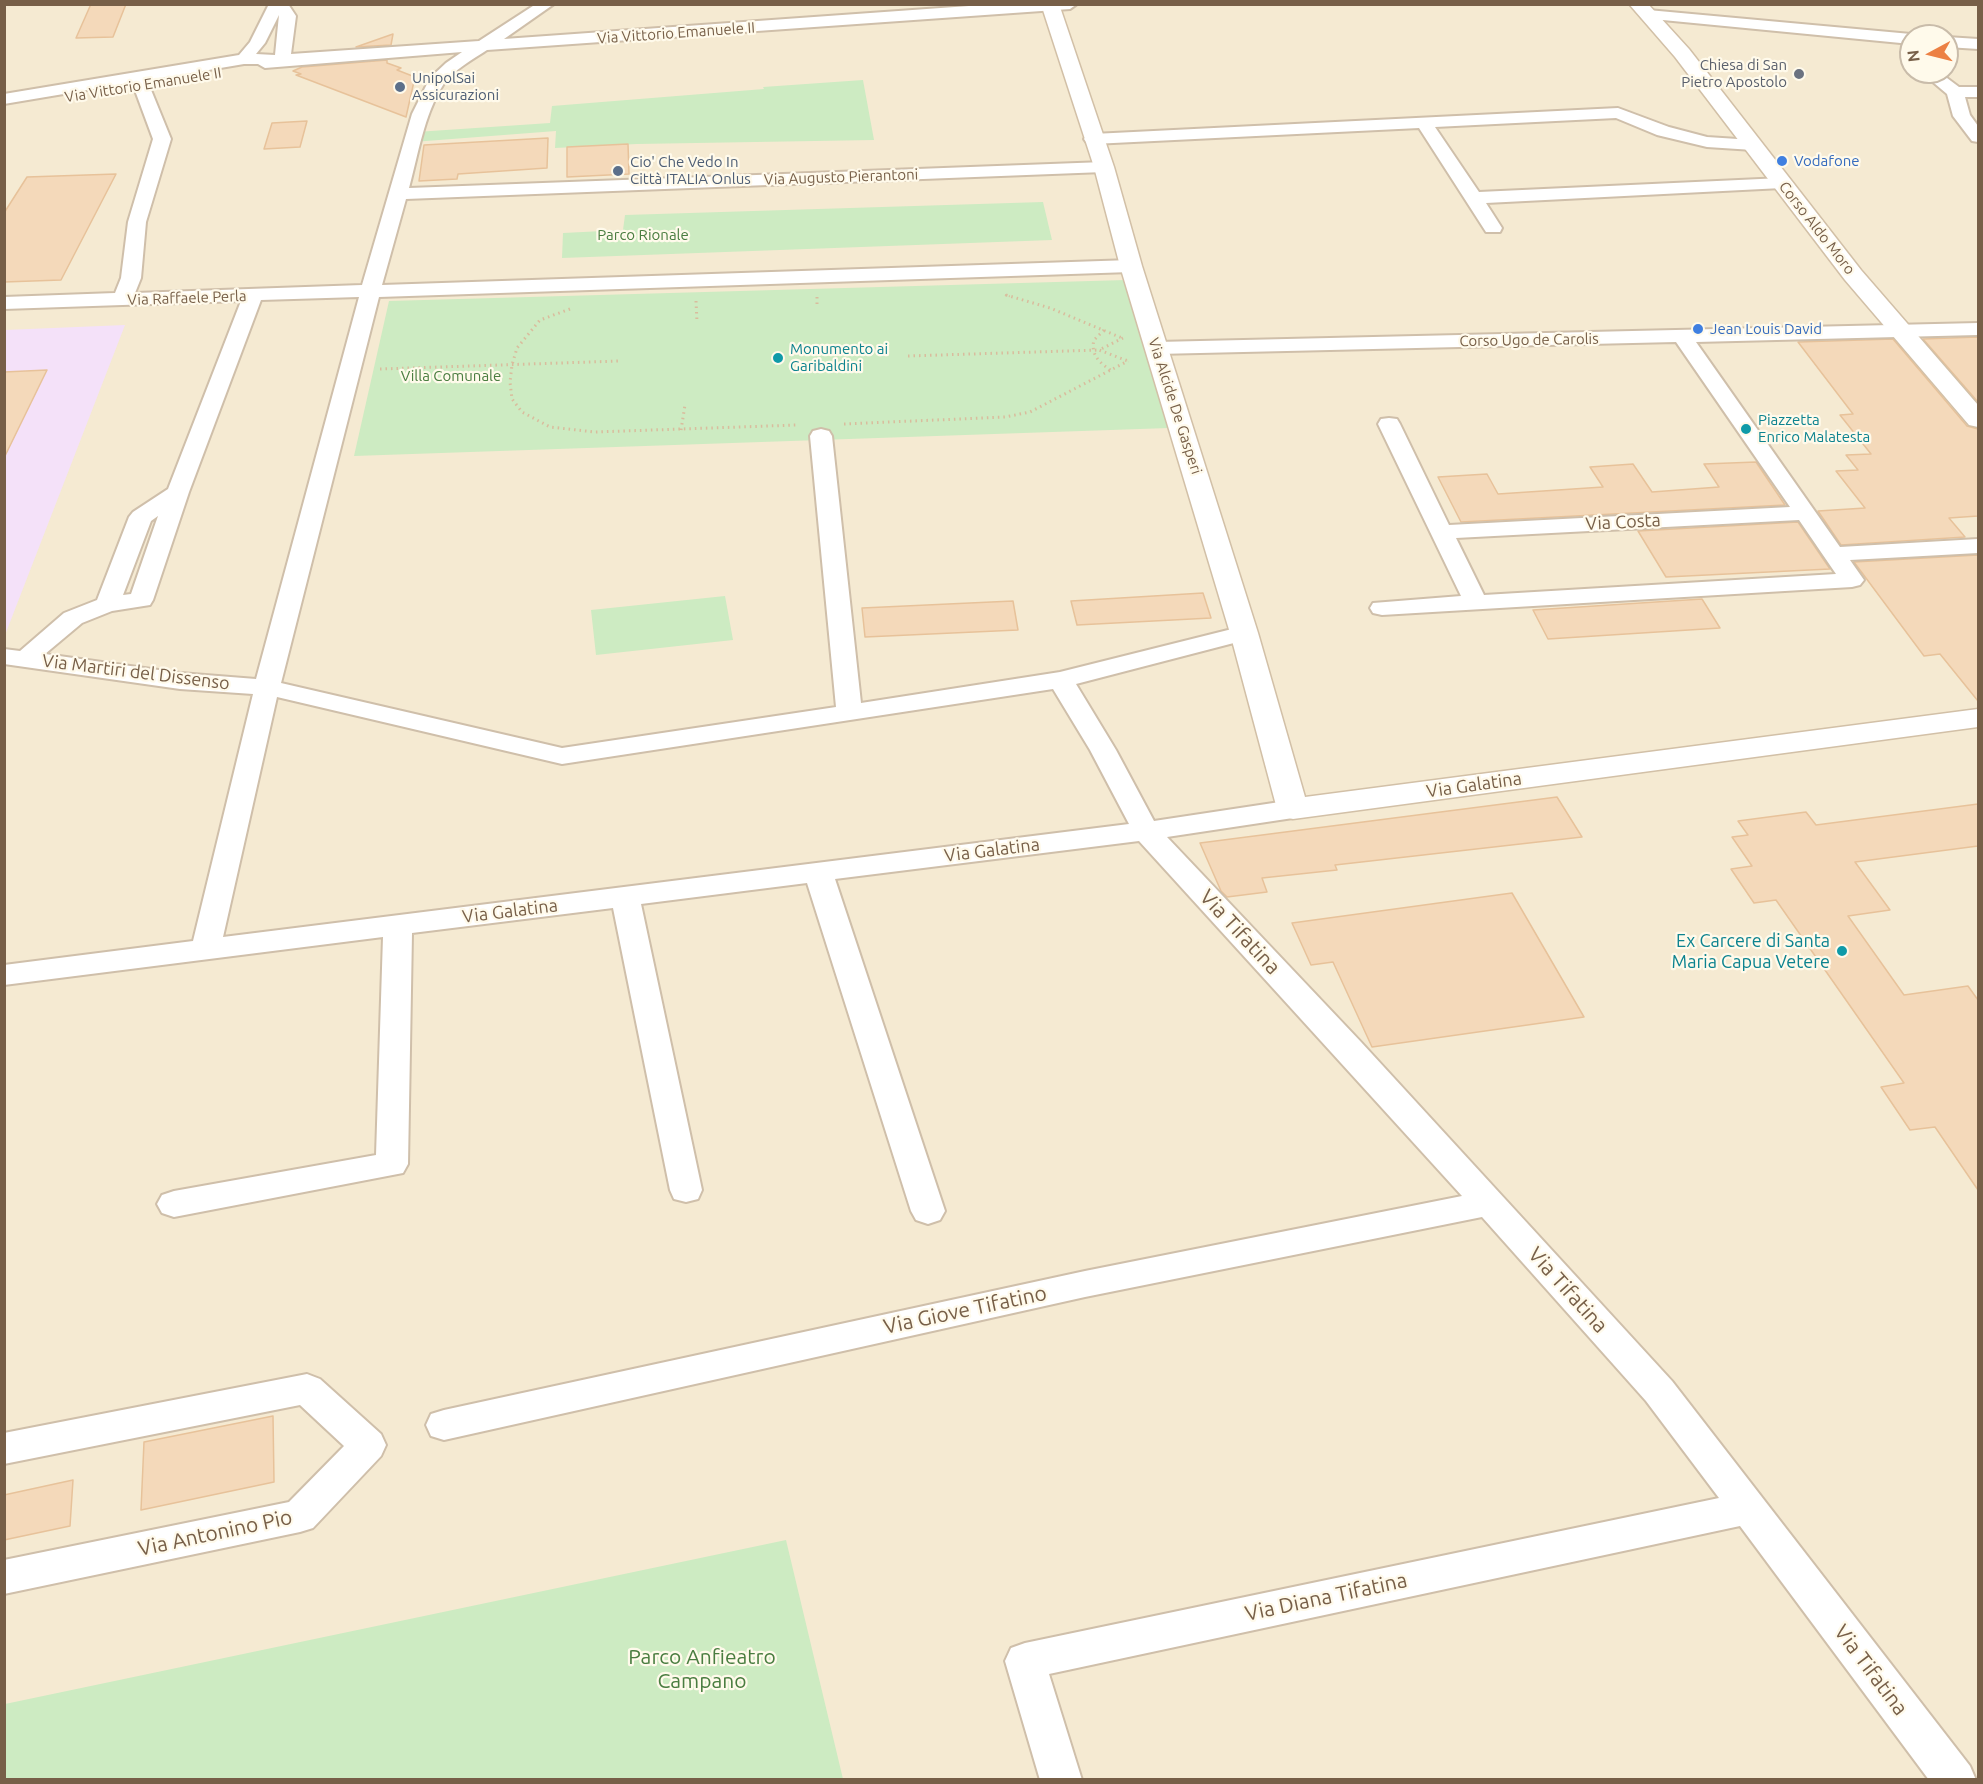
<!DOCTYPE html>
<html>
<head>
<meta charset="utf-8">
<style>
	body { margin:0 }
	#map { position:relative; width:1983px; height:1784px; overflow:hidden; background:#fdf7e4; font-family:Ubuntu,sans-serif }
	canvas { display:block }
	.frame { position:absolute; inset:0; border:6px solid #775f48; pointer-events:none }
	.north { position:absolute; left:1899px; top:24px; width:60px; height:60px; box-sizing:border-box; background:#fffaeb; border:2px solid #c9bcaa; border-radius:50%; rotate:263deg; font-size:16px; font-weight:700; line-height:24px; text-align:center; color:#775f48 }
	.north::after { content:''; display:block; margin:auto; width:21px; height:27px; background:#ec8044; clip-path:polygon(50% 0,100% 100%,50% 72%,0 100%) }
</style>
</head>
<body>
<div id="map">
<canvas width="1983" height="1784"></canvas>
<div class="frame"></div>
<div class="north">N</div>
</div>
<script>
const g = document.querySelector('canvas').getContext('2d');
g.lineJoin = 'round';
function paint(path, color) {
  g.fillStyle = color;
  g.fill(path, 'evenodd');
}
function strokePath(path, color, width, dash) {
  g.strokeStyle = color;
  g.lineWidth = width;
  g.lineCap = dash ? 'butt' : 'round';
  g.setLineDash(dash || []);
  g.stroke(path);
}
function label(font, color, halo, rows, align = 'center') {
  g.font = font + ' Ubuntu,sans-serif';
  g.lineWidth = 4.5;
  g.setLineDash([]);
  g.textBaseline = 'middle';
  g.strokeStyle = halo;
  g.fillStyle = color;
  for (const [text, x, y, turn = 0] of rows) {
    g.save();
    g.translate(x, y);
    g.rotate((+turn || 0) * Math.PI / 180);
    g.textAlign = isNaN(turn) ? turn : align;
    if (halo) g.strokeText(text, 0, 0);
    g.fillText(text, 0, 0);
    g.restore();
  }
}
paint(new Path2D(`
	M5,5H1978V1779H5ZM1911,36H1947V72H1911Z`), '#f5ead2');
paint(new Path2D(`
	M125,325L5,635V330Z`), '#f4e1f9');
paint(new Path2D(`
	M863,80L874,140L637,144L555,148L556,131L413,142L416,132L550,123L552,106L764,89L763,87Z
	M1043,202L1052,240L562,258L563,233L623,230L625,215Z
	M1126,280L1169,428L354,456L389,301Z
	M725,596L733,640L596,655L591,610Z
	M786,1540L843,1779H5V1704Z`), '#cdebc2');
const building = new Path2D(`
	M91,4H126L113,37L76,38Z
	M393,34L391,45L356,47Z
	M387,60V63L401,68L397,70L415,77L406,117L296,75L301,74L293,71L302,67Z
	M307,121L300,147L264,149L272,123Z
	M548,138L547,168L458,174L457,179L419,181L424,145Z
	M628,144L629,174L567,177V147Z
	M116,174L61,280L4,282V213L27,177Z
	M1978,337V402L1923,339Z
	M1893,339L1967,426L1978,429V516L1949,518L1965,537L1841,545L1818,511L1865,508L1836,471L1858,470L1846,455L1871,454L1840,415L1853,414L1798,342Z
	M47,370L4,458V372Z
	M1756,462L1785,505L1461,522L1438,477L1487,474L1498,494L1603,487L1590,467L1633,464L1652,492L1719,487L1704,464Z
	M1798,522L1830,569L1666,577L1638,531Z
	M1978,555V701L1940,654L1924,656L1854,562Z
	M1203,593L1211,618L1077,625L1071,601Z
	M1702,599L1720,628L1548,639L1533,610Z
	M1013,601L1018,630L865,637L862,608Z
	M1557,797L1582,837L1335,865L1337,870L1262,878L1267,892L1227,897L1221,891L1200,843Z
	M1978,804V846L1855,862L1890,910L1848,916L1904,995L1968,986L1978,1000V1190L1935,1127L1910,1130L1881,1087L1904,1083L1776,900L1754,903L1731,869L1752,866L1732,837L1748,835L1738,821L1806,812L1816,825Z
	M1512,893L1584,1017L1372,1047L1333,962L1311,965L1292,923Z
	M273,1416L274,1482L141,1510L144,1442Z
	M73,1480L70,1526L4,1540V1495Z`);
paint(building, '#f4d9ba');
strokePath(building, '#e7c29a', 1.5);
const street = new Path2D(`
	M269,4H288L296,16L291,54L479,41L536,4H554L504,39L997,4H1077L1070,9L487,50C472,60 453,70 443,85C424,115 418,155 409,188L1104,162L1110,163L1113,167L1110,171L1104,172L406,199L382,285L1131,260L1138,262L1141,266L1138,270L1131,272L379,297L281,683L562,748L836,707L810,436L813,431L821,429L829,431L832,436L861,703L1060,672L1244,626L1253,628L1256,633L1253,638L1076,684L1116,750L1154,821L1293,800L1303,803L1307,809L1303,815L1293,818L1167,837L1361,1042L1672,1381L1970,1766L1976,1780H1929L1740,1526L1049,1674L1082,1780H1040L1005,1661L1011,1648L1025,1643L1719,1498L1646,1401L1482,1217L1085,1297L444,1440L431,1436L426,1425L431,1414L444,1410L1085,1271L1462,1196L1139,841L835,879L945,1211L940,1220L928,1224L916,1220L911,1211L807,883L641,904L702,1190L698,1199L686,1202L674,1199L670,1190L613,908L412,933L408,1164L403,1173L174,1217L162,1213L157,1204L162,1195L174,1191L376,1155L383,937L4,985V965L193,941L253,694L180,689L4,664V649L20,651L64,613L97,600L129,517L133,512L168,489L241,301L4,309V297L115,293L121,278L128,222L153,139L133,85L135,82L4,104V94L239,55L250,42ZM279,15L275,55L256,54L265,43ZM462,52L446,63L430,78L412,114L362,285L135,293L141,278L146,222L171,139L149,85L144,81L244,64H258L265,68ZM359,297L256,679L180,673L45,654L82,623L112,611L150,605L153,600L189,492L261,300ZM158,516L131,594L123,595L151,521ZM1053,689L1090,750L1129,824L223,937L277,697L562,764Z
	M1648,10L1911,34L1917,36H1911V44L1642,18L1640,15Z
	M1947,37L1978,39V49L1947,47Z
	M1921,72H1939L1959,87H1978V97H1965L1970,115L1978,126V142L1972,141L1953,116L1947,94Z
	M1618,108L1669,127L1707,137L1753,140L1759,141L1762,145L1759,149L1753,150L1707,147L1657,135L1616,118L1435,127L1479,192L1782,178L1788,179L1791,183L1788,187L1782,188L1486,203L1502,228L1500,232H1486L1419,128L1093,144L1087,143L1084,139L1087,135L1093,134Z
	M1978,323V335L1696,342L1840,547L1978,539V553L1850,560L1864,580L1860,585L1852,587L1382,615L1373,613L1370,608L1373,603L1461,596L1378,424L1381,419L1389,418L1397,419L1400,424L1449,525L1790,507L1676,342L1157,354L1150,352L1147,348L1150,344L1157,342ZM1799,520L1836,574L1484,595L1456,538Z
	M307,1374L320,1379L381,1434L386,1445L381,1456L313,1528L300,1532L4,1594V1560L289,1502L344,1446L300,1405L4,1464V1433Z`);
const secondary = new Path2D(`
	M1041,4H1059L1114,167L1142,266L1258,633L1305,797L1978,709V727L1293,819L1282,816L1277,809L1230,633L1120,266L1094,167Z
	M1629,4H1648L1689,49L1861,270L1978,405V427L1969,425L1845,280L1675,57Z`);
strokePath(street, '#cfbfaa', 4);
strokePath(secondary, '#d2c0a7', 3);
strokePath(new Path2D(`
	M1005,295L1012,297`), '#d9bc9d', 2, [1, 3]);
strokePath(new Path2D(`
	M1006,295L1050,308L1122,338
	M817,297V306
	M696,301L697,322
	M570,309L540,320L517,348L512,365L510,382L512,399L522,412L550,427L595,432L797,425
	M1104,330L1094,340C1090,355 1101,364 1112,371
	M1123,338L1099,350L1128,361
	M908,356L1099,350
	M380,369L620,361
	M844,424L1005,417L1030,412L1128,361
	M681,430L685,405`), '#d9bc9d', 3, [1.5, 4]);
paint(street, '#fff');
paint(secondary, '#fff');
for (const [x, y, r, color] of [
	[1799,74,6,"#6b7280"],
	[400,87,6,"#5c6f8a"],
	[1782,161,6,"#3f7fe0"],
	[618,171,6,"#5c6f8a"],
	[1698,329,6,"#3f7fe0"],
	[778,358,6,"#0f9aa8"],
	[1746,429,6,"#0f9aa8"],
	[1842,951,6,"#0f9aa8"]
]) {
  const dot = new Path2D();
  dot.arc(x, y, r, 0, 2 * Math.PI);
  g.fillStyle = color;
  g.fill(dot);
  strokePath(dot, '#fffaeb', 2);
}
label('15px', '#775f48', '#fffaeb', [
	["Via Vittorio Emanuele II",676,33,-4],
	["Via Vittorio Emanuele II",143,85,-9],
	["Via Augusto Pierantoni",841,177,-2],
	["Corso Aldo Moro",1817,228,52],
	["Via Raffaele Perla",187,298,-2],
	["Corso Ugo de Carolis",1529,340,-1],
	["Via Alcide De Gasperi",1175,406,72]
]);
label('15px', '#5b616d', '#fffaeb', [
	["Chiesa di San",1787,65],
	["Pietro Apostolo",1787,82]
], 'right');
label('15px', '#4e5e75', '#fffaeb', [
	["UnipolSai",412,78],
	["Assicurazioni",412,95],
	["Cio' Che Vedo In",630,162],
	["Città ITALIA Onlus",630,179]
], 'left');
label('15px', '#366cbe', '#fffaeb', [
	["Vodafone",1794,161],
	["Jean Louis David",1710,329]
], 'left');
label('15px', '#4a7d40', '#fffaeb', [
	["Parco Rionale",643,235],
	["Villa Comunale",451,376]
]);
label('15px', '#0d838f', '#fffaeb', [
	["Monumento ai",790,349],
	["Garibaldini",790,366],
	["Piazzetta",1758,420],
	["Enrico Malatesta",1758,437]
], 'left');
label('18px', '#775f48', '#fffaeb', [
	["Via Costa",1623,522,-3],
	["Via Martiri del Dissenso",136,672,7],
	["Via Galatina",1474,785,-8],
	["Via Galatina",992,850,-7],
	["Via Galatina",510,911,-7]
]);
label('18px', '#0d838f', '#fffaeb', [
	["Ex Carcere di Santa",1830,941],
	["Maria Capua Vetere",1830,962]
], 'right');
label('21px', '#775f48', '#fffaeb', [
	["Via Tifatina",1240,932,47],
	["Via Tifatina",1568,1290,48],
	["Via Giove Tifatino",965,1310,-12],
	["Via Antonino Pio",215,1533,-12],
	["Via Diana Tifatina",1326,1597,-12],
	["Via Tifatina",1871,1670,53]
]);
label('21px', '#4a7d40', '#fffaeb', [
	["Parco Anfieatro",702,1657],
	["Campano",702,1681]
]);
</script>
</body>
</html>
